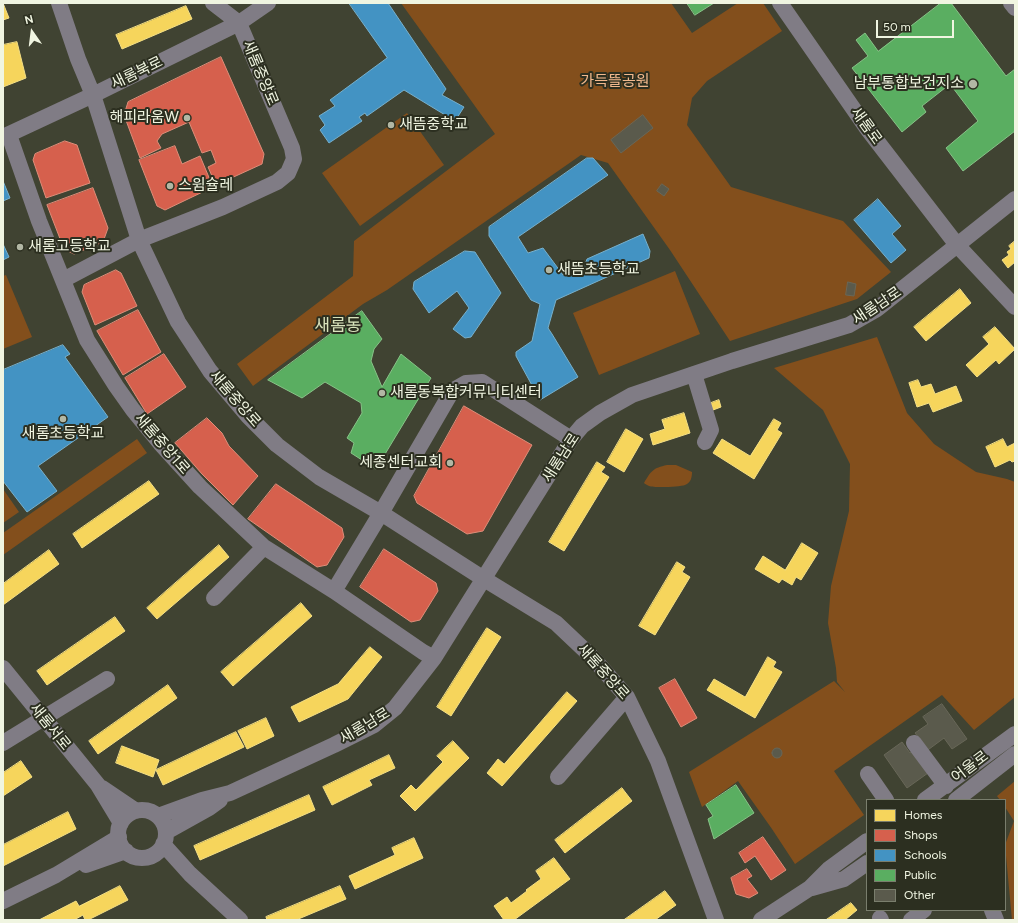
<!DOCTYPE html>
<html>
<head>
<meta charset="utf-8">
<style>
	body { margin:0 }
	#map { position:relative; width:1018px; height:923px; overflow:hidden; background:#404332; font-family:Figtree,sans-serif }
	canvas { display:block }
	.frame { position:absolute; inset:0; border:4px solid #f0f5e1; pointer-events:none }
	.legend { position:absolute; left:866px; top:799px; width:140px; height:112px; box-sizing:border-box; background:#2c2f20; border:1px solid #7a7e6d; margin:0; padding:5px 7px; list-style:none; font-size:12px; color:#f0f5e1 }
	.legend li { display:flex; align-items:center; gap:8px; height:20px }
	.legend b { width:20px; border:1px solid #7a7e6d }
	.north { position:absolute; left:12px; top:12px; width:40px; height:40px; -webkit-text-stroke:3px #2c2f20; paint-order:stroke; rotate:346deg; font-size:11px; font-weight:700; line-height:16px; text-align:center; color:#f0f5e1 }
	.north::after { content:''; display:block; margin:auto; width:14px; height:18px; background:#f0f5e1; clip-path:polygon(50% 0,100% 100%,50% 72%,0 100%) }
	.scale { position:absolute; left:876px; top:20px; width:78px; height:18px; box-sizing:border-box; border:2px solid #f0f5e1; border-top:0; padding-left:5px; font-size:12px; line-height:14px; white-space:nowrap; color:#f0f5e1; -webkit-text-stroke:3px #2c2f20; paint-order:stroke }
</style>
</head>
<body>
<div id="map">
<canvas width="1018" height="923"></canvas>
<div class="frame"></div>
<ul class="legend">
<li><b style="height:11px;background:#f6d55c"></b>Homes</li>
<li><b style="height:11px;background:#d6604d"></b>Shops</li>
<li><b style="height:11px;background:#4393c3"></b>Schools</li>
<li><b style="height:11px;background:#5aae61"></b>Public</li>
<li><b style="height:11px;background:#5a5a4c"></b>Other</li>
</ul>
<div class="north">N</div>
<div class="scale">50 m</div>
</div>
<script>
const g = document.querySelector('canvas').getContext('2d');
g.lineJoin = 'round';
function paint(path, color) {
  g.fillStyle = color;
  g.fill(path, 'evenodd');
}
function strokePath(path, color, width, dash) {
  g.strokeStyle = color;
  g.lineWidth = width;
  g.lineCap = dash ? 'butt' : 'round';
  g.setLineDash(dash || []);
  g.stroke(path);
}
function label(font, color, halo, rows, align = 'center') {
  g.font = font + ' Figtree,"Noto Sans KR",sans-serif';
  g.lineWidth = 4;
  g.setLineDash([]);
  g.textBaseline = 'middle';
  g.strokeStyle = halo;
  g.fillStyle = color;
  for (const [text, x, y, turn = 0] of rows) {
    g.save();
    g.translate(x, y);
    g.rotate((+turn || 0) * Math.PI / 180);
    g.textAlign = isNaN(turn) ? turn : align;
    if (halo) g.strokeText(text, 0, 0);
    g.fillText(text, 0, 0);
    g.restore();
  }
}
paint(new Path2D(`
	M401,3H671L692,33L738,3H763L782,31L707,81L692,98L687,125L731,187L843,221L891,272L857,299L730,341L670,250L608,163L581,155L387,290L363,304L253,386L237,364L353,276L354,241L495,134Z
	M407,113L444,165L360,226L322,173Z
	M675,271L700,334L599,375L573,313Z
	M6,275L32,337L3,349V276Z
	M877,337L907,413L934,444L976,472L1007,479L1015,482V697L974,730L942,695L834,771L864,815L795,864L772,829L738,781L702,807L689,772L834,681L845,692L837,682L836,668L828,623L831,586L849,511L850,464L823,410L774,368Z
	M137,439L147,453L3,555V533Z
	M667,465H676L692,472C692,477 691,483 685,485C680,487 654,488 649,486C647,485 645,484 644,483C651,471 653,468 667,465Z
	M3,489L19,512L3,523Z
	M1015,781V920H1012L1005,845L1014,821L1005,807V800H1000L997,796Z`), '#834f1c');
const homes = new Path2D(`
	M3,3L9,18L3,20Z
	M186,6L192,19L122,49L116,35Z
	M17,42L26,78L3,87V45Z
	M1015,241V262L1008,268L1002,260L1009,255L1007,252L1011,249L1009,246Z
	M960,289L971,303L926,341L914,327Z
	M995,327L1015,349L999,364L996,360L977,377L966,365L989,344L983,337Z
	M918,380L921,387L931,384L935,394L956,386L962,401L933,412L929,403L917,407L909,383Z
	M719,400L721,407L713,410L711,403Z
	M684,413L690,433L653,445L650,434L665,429L662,420Z
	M774,419L781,423L777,430L782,433L754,479L713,453L722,439L750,456Z
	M626,429L643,439L624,472L607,462Z
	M1003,439L1007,447L1015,443V461L1012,462L1010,460L995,467L986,447Z
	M597,462L605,467L601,472L609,477L564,551L549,542Z
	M149,481L159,494L82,548L73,534Z
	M802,543L818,553L801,580L796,577L792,585L782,579L779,583L755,569L763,556L785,570Z
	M219,545L229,557L157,619L147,608Z
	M49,550L59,564L3,605V584Z
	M677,562L685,567L682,572L690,577L655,635L639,626Z
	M301,603L312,616L233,686L221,672Z
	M115,617L125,631L47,685L37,671Z
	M487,628L501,637L451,716L437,707Z
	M370,647L382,657L348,699L299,722L291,707L338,684Z
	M768,657L776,662L773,667L782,672L755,718L707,690L714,679L745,697Z
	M168,685L177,698L98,754L89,741Z
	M567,692L577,701L502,786L487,773L498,759L504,764Z
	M266,718L274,736L247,749L238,731Z
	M236,732L244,747L163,785L156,770Z
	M453,741L469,758L415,811L400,796L411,785L416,790L443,762L437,756Z
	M122,746L159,760L153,777L116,763Z
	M389,755L395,768L369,780L372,785L332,805L323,787Z
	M21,761L32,777L3,796V773Z
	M622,788L632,801L565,853L555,840Z
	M309,795L315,810L200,860L194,846Z
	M68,812L76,829L3,866V845Z
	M414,838L423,858L355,889L349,876L395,855L392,848Z
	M554,858L570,879L514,920H504L494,906L507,897L511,903L527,891L526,890L541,879L536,871Z
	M120,886L128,900L88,920H85L83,915L74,920H39L76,901L79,906Z
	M340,886L346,899L296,920H267L266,917Z
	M665,891L676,905L655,920H624Z
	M851,903L857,910L845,920H826Z`);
paint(homes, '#f6d55c');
strokePath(homes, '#f4df84', 1);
const shops = new Path2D(`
	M221,57L264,154L262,164L216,185L208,167L216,163L211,150L202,153L189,122L162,134L157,141L161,148L140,158L124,115L128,102Z
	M65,141L77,145L90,183L46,198L33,160L35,154Z
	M175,146L182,164L200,156L213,187L165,210L157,206L139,160Z
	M93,188L108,228L103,242L74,254L64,249L47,205Z
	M116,270L121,273L137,306L95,325L82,292L84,285Z
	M138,310L161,352L123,375L97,331Z
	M164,354L186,387L147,414L125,378Z
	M464,406L532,445L483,531L467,534L417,503L414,496Z
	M207,418L222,433L229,446L258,476L233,505L202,474L175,443Z
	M276,484L342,528L344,537L327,565L317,567L248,519Z
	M384,549L436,583L438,591L420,620L411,622L360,587Z
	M675,679L697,718L681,727L659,688Z
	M763,837L786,870L771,880L755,856L745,863L739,853Z
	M747,869L752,876L747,879L758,893L749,898L736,894L731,878Z`);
paint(shops, '#d6604d');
strokePath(shops, '#de8d79', 1);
const schools = new Path2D(`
	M349,3H388L446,89L442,95L464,107L455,121L404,90L367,116L365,113L359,117L362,121L329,143L320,130L325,125L319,116L335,106L330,100L387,58Z
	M587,158H593L608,175L518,237L528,253L543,248L563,275L584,268L587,259L643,234L650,251L649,258L556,300L548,328L552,334L578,377L540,400L516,356V352L532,341L540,304L531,300L489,236V227Z
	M3,181L10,198L3,201Z
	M878,199L901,226L892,234L906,250L891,263L854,220Z
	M3,244L9,257L3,260Z
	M465,251L475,252L501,293L471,337L465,338L453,329L469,308L457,291L429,313L413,289L414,282Z
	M63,345L70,354L65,357L108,417L38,466L57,491L27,512L3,481V370Z`);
paint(schools, '#4393c3');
strokePath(schools, '#77b0cc', 1);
const public = new Path2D(`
	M687,3H714L695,15Z
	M941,3H951L1006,76L1015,69V131L963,171L946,148L978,121L950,84L922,106L926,112L902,132L852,68L868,56L856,40L865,33L878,51Z
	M362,311L382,339L374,349L371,361L382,387L401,354L431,378L376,469L351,453L354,443L347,438L362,413L361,403L325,382L302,398L268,380Z
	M736,785L754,813L714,839L708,819L713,816L706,805Z`);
paint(public, '#5aae61');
strokePath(public, '#87c387', 1);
const building = new Path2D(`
	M643,115L653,128L621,153L611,140Z
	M662,184L669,189L664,196L657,191Z
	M848,282L856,284L854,296L846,295Z
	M942,704L967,739L952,749L944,738L917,758L928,773L907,788L884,755L902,742L910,753L923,743L915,733L928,724L923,717Z
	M772 753a5 5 0 1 1 10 0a5 5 0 1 1-10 0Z`);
paint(building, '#5a5a4c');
strokePath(building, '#686758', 1);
strokePath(new Path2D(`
	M59,3L78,59L93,95L139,240L178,322L210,371L248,416L277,445L319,477L381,513L484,579L556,623L593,658L627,697L658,761L716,920
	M780,3L866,127L957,245L1015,307
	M1011,3L1015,8
	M9,135L39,221L87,340L116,386L133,410L160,443L200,487L264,547L334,591L423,652L434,658
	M3,137L93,95L239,23L268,3
	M63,280L139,240L223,207L277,182L288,173L294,159L292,148L239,23L213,3
	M694,374L711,430L705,442
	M334,591L381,513L452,391L466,383L482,382L571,439
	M214,598L264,547
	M3,668L98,785L121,823
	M3,743L107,679
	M914,743L946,786
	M868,774L886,800
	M558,777L627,697
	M102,788L136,811
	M925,800L1015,734
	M956,800L1015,754
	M118 834a24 24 0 1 1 48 0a24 24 0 1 1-48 0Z
	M158,816L202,800L230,793L334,745L374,725L395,708L434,658L571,439L582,426L600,413L632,395L732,361L849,325L877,309L1015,199
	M166,832L209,808L220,800
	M163,844L190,874L240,920
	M86,865L126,851
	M812,888L844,879L867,863
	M3,901L56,875L119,837
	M992,910L996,920
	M880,918L881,920
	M761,920L810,888L829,869L867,841
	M911,920L924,910`), '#807c85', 16);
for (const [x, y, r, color] of [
	[973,84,5,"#b2b7a4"],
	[187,118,4,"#b2b7a4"],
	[391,125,4,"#b2b7a4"],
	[170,186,4,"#b2b7a4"],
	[20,247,4,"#b2b7a4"],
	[549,270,4,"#b2b7a4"],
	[382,393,4,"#b2b7a4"],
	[63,419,4,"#b2b7a4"],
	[450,463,4,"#b2b7a4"]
]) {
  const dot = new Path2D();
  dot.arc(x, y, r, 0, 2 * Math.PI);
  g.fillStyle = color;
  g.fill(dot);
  strokePath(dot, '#2c2f20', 1.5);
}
label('15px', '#f0f5e1', '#2c2f20', [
	["새롬북로",137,73,-26],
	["새롬중앙로",260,73,67],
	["새롬로",866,126,54],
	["새롬남로",877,306,-34],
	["새롬중앙로",235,399,49],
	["새롬중앙1로",162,444,49],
	["새롬남로",561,458,-57],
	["새롬중앙로",603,672,48],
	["새롬남로",365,726,-31],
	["새롬서로",50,727,51],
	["어울로",970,767,-37]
]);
label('15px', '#f2b98d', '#2c2f20', [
	["가득뜰공원",615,82]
]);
label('15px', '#f0f5e1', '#2c2f20', [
	["남부통합보건지소",964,84,"right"],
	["해피라움W",179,118,"right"],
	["새뜸중학교",399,125],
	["스윔슐레",178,186],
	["새롬고등학교",28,247],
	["새뜸초등학교",557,270],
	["새롬동복합커뮤니티센터",390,393],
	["새롬초등학교",63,434,"center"],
	["세종센터교회",442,463,"right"]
], 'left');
label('17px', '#d9e3bc', '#2c2f20', [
	["새롬동",338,326]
]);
</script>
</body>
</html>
